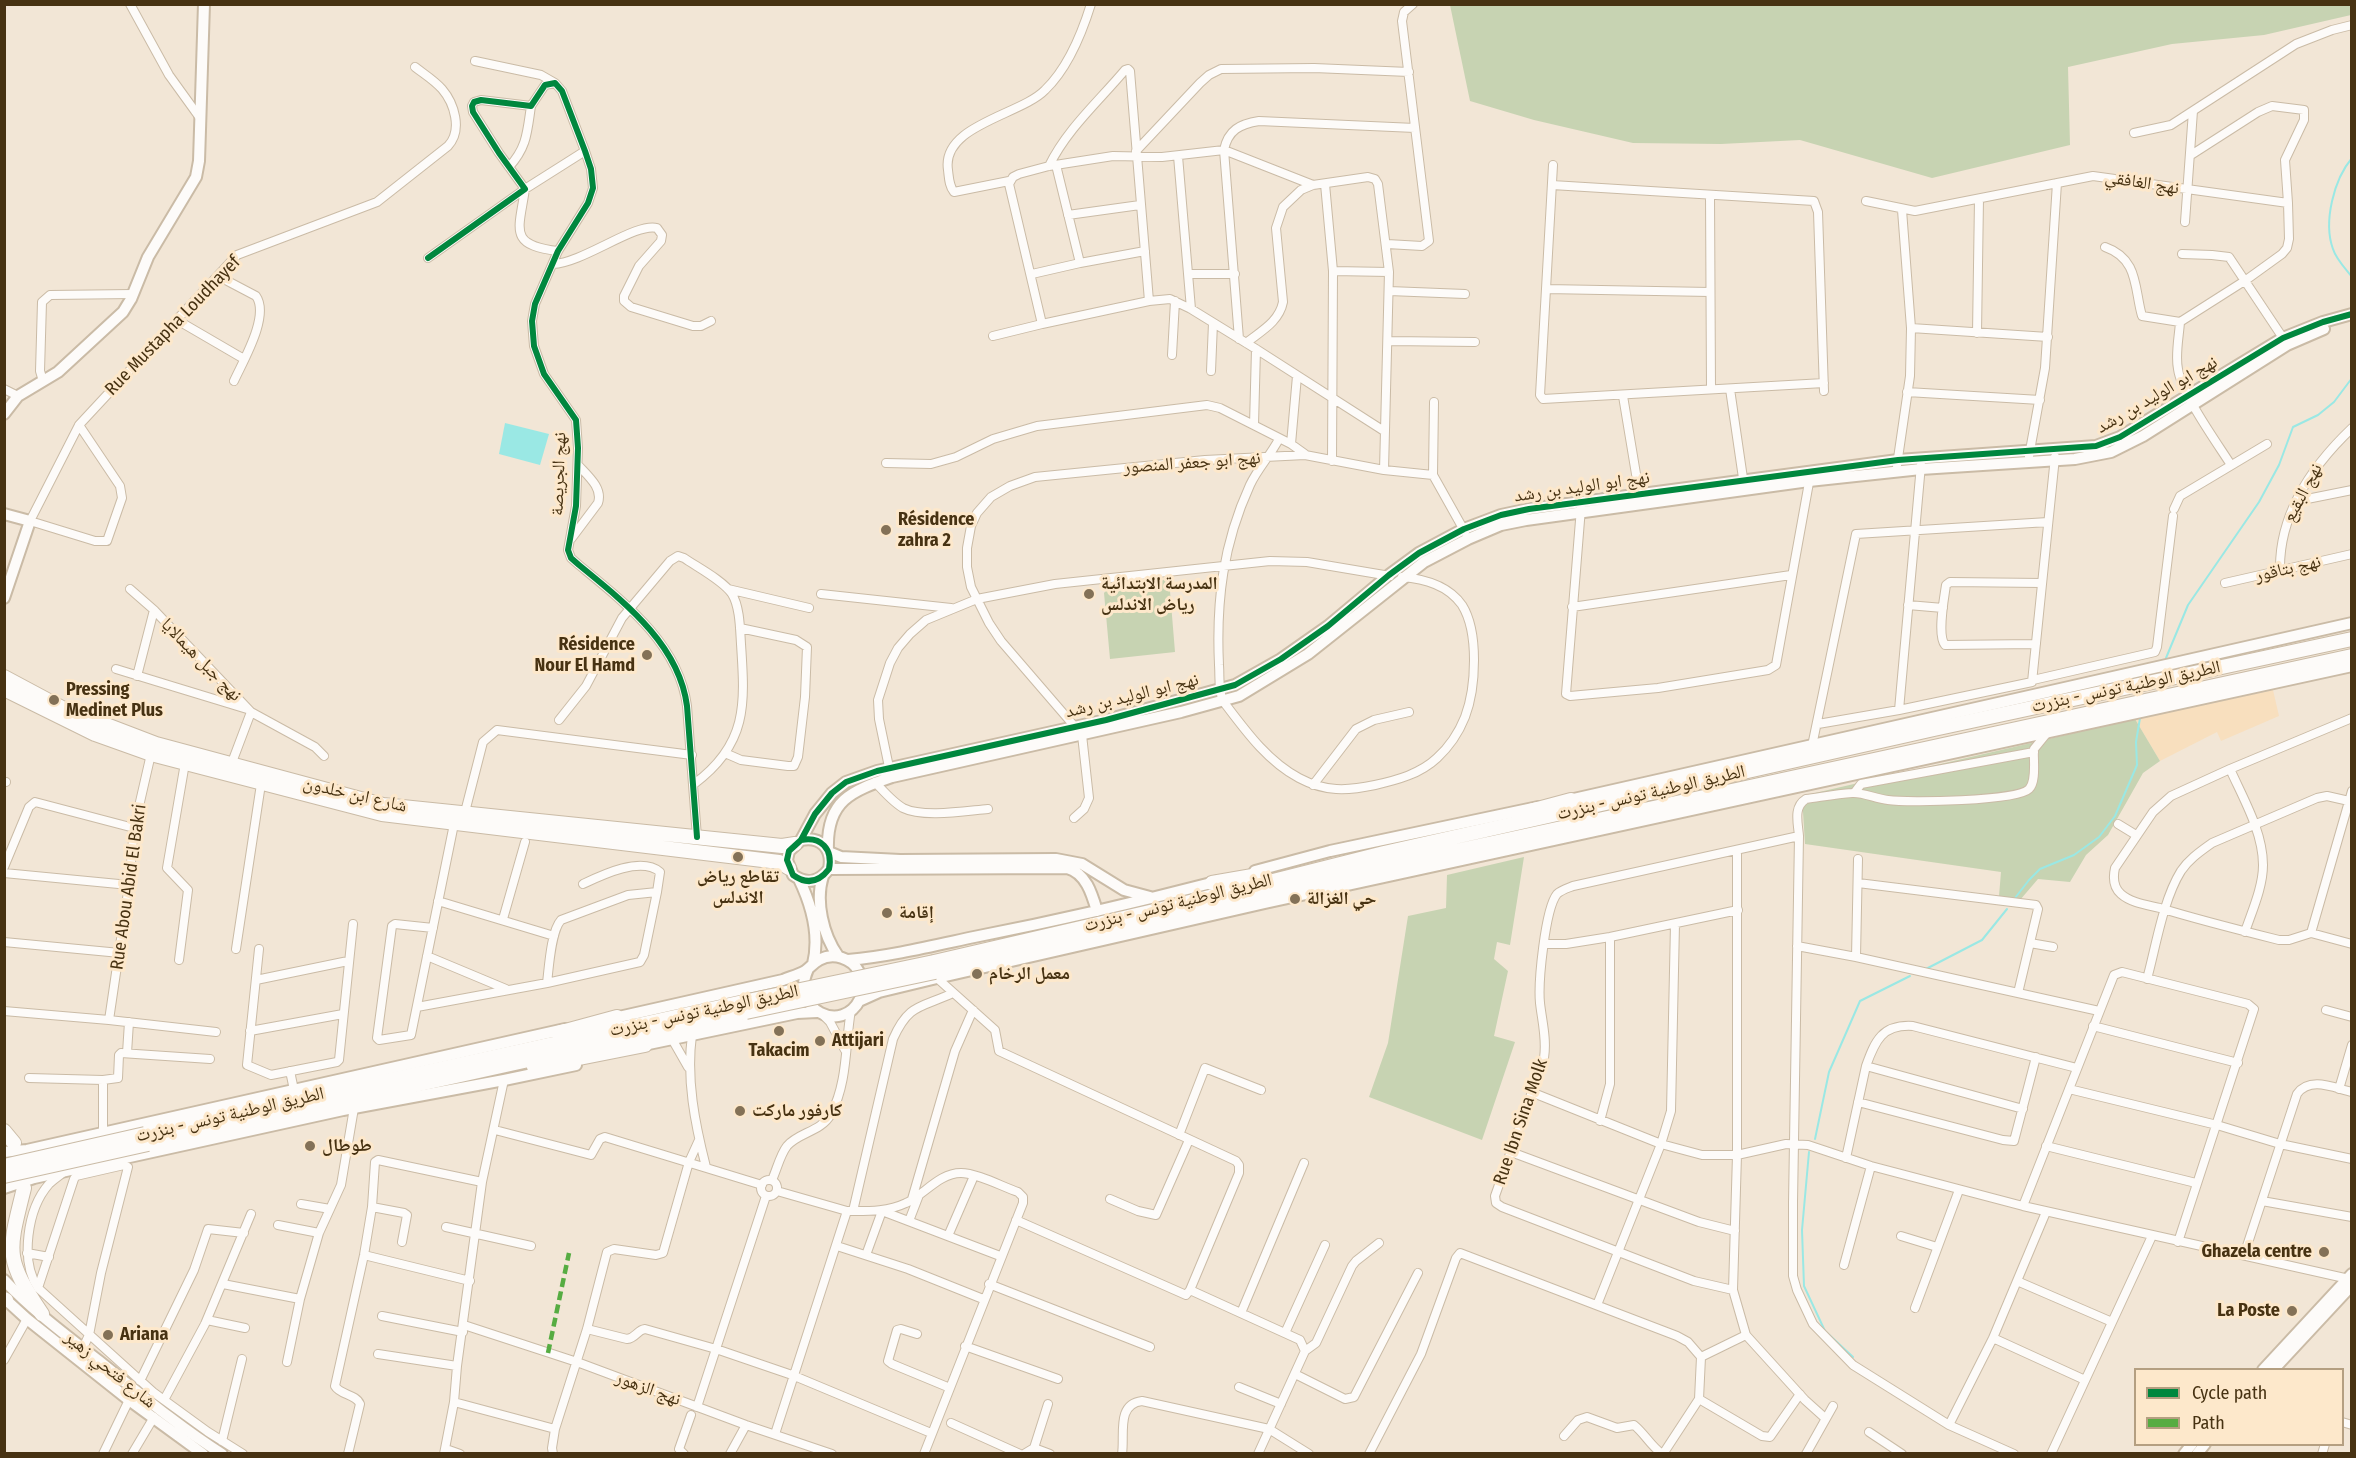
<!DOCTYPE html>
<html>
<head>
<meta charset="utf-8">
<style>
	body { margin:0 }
	#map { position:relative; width:2356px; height:1458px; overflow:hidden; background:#f2e6d6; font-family:"Fira Sans Condensed",sans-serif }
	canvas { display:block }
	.frame { position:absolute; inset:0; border:6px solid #473212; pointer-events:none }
	.legend { position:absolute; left:2134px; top:1368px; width:210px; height:78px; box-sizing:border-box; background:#fde8cb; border:2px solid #b49f81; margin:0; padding:8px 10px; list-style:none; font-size:18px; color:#473212 }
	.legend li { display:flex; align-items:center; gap:12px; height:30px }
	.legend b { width:30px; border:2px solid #b49f81 }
</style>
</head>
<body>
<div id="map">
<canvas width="2356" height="1458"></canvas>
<div class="frame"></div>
<ul class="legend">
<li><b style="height:8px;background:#00873e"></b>Cycle path</li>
<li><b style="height:8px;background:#56ac42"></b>Path</li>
</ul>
</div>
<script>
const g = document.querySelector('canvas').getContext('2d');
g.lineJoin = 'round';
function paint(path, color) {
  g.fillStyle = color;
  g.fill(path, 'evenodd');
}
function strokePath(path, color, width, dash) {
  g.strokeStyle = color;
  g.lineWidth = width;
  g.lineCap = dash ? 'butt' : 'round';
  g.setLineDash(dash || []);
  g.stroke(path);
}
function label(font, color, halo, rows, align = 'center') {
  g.font = font + ' "Fira Sans Condensed","Noto Naskh Arabic",sans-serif';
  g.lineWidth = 6;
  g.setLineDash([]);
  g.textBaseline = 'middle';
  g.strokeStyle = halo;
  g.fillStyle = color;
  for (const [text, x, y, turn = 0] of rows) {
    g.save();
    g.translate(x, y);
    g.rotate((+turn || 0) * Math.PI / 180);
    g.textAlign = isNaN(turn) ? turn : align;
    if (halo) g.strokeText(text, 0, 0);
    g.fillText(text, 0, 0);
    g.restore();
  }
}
paint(new Path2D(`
	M2273,690L2279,716L2221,741L2217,732L2160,761L2135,719Z`), '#f8dfbe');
paint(new Path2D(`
	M2351,4V15L2264,35L2172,44L2068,67L2070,145L1932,178L1800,140L1721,144L1633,143L1534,120L1470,101L1450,5Z
	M1169,579L1175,652L1110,659L1104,593L1110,586Z
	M2135,719L2160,761L2143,773L2108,835L2086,855L2070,882L2038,879L2020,900L1999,896L2001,872L1805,844L1802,796Z
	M1524,857L1510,945L1497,942L1494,959L1508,971L1494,1036L1515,1042L1482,1140L1369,1097L1388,1043L1408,916L1446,908L1447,875Z`), '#c7d3b2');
paint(new Path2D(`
	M505,423L549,434L540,465L499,454Z`), '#9ae8e4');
strokePath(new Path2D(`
	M2352,158C2334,179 2323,222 2333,249C2336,259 2345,268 2352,277
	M2166,658L2188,605L2259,502L2279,465L2293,427L2318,415L2334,402L2352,378
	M2015,898L2029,880L2040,869L2074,855L2099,837L2115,816L2137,765L2136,742L2140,718
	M1924,970L1982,940L2007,909
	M1815,1139L1829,1072L1860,1001L1910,976
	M1809,1152L1802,1230L1804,1286L1825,1331L1853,1357`), '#9ae8e4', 2);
const street = new Path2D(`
	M130,4L169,75L200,118
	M475,61L541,75L555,83
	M2134,133L2171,125L2296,44L2332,30L2352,25
	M1136,151L1200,83L1209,75L1221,69L1314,68L1409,72
	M1178,156L1191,309
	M1056,165L1080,263L1145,251
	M1553,165L1540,395L1543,399L1824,383
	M1049,166C1067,129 1099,101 1125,70L1128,69L1130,71L1149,301
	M509,167C527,147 527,133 531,106
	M1009,181L954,192C949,186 949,178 948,170C941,125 1021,115 1045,90C1067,69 1082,33 1091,4
	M1325,184L1333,271L1332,461
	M1313,185L1224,150L1162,157L1113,156L1049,166L1019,174L1013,177L1009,184L1042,324L1149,301L1170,299L1191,309L1256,349L1384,431
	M1552,185L1814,201L1818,212L1824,391
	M1710,195L1711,389
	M1866,201L1915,211L2093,176L2288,203L2285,160L2304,120V110L2272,106L2258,112L2191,155
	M1902,210L1911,328
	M1068,215L1140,205
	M2185,222L2193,111
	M1387,244L1422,246L1429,241L1402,21L1404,12L1413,4
	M2105,247C2139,259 2134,288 2142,316L2180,322L2246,280L2282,254L2287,248L2289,239L2288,203
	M558,251C508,245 519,230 525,189L585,151
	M2182,254L2212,255L2229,257L2285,341
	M428,258L525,189L499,153L473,112L472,106L474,102L481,100L531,106L545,85L555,83L562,91L585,151L591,169L593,188L588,203L558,251L535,304L532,321L534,346L544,374L576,420L578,448L576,506L568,550L571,558L579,565C624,602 679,644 687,706L697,837
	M553,264C583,263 636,222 657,228L662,235L661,241L639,266L624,296V301L631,307L693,326H701L711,321
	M1333,271L1389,272
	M1032,274L1080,263
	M1189,274H1235
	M218,276L256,296C270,316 243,361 234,381
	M1546,289L1710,292
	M1389,291L1465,294
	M177,320L244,359
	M2180,322C2179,337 2175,355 2178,369C2181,393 2217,443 2231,465
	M1977,333L1979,199
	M993,336L1042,324
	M1239,339L1224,150C1228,130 1240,124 1259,121L1415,128
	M1389,341L1475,342
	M1246,343C1261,331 1279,322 1283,302L1276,228L1283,207L1301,190L1313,185L1368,177L1375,179L1378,184L1389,272L1384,470
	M1172,355L1175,301
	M1211,371L1213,323
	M1297,376L1291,444L1305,454
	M43,381L40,371L42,302L50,295L133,294
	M4,389L18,396
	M1730,389L1744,485
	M1907,392L2040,400
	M1623,396L1640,498
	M79,425L120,486L122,498L107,541H95L30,521L79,425L237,255L377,202L448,146C463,130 454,103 442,89C434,80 424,74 415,67
	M1254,425L1256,349
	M1279,439C1270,456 1258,468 1250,485C1223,544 1216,601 1219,665C1220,678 1218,689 1223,701C1245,730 1267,761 1299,778C1325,792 1347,791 1375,785C1397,780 1420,774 1437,758C1449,747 1459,732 1465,717C1476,688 1479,632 1462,605C1448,585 1425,579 1402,577
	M2029,456L2045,368L2057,183
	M886,463L931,464L956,457L993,439L1037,426L1207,405L1220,408L1291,444
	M1897,465L1910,376L1911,328L2048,337
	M1433,475L1434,402
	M2297,501L2352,490
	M1581,508L1566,694L1570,696L1658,688L1768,670L1776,665L1810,477
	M2174,509L2180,496L2267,444
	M571,539L598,503C603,488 588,476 578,465
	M2280,570C2279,514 2312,466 2352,428
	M2225,583L2352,554
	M130,589L154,610L251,712L231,765
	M728,589L809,608
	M821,594L951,608
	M1908,605L1943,608
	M1572,607L1791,575
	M2036,644L1945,645C1937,635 1944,599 1946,585L1950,582L2042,583
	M116,669L247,709
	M137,676L154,610
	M2033,680L2155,652L2157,647L2173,516
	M1899,710L1921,465
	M251,712L315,747L324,756
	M2352,718L2230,769L2171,796L2153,812L2115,868C2113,877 2113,887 2121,894C2131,903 2148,905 2160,908C2199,920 2239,930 2279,940H2289L2311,933L2352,944
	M559,720L586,686L622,618L670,561L678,556L684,558C697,567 724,581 732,594C740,607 740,629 741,644C745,704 748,744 694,784
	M1818,724L1899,710L2032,682L2055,457
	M1812,746L1856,534L2048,522
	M725,753L741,760L788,766H794L798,757L805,697L807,647L796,640L740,628
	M2230,769C2243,798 2263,832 2263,865C2263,887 2252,911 2245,932
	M890,772L879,719L878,700L890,663L898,648L910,634L926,620L977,599L1055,584L1270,561L1307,562L1390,576
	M4,782H6
	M875,782C883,791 893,802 903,808C923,818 965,811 988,809
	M1313,785L1356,729L1374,720L1409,712
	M1855,792L1861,784L2034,752
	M465,812L483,742L497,730L692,755
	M1074,818L1084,809L1089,798L1082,735L1001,641L989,623L971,587L967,567V548L971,526L977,513L991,497L1010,486L1035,477L1205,460L1305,455L1384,470L1433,475L1465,532
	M2118,824L2136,835
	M1737,850V1155L1733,1290L1746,1335L1805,1400L1825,1418
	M4,867L29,807L35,802L134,828
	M4,873L129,885
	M1858,883L2036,905L2038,909L2018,993
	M583,884C602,875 641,856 660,872L657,892
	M438,901L554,936
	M503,919L525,842
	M433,928L395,924L392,926L377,1038L379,1040L411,1035L454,824
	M2311,933L2352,791
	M4,942L120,953
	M2030,943L2053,947
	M1544,944H1566L1610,937L1738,910
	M1797,946L1856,957L2099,1011
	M236,949L261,784
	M259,949L247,1065L271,1075L337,1062L339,1060L353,924
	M427,956L506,989
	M1856,957L1858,859
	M179,960L188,890L167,868L185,763
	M937,978L995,1030L999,1051L1236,1161L1239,1165V1173L1190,1290L1186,1295L1016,1220
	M2147,979C2156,946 2163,900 2181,871C2189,859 2201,851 2212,843L2317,798L2327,796L2349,801
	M256,980L348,961
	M417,1007L547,983L640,962L644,955L657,892L628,895L561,920C551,931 549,967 547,983
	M2326,1010L2352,1017
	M4,1011L109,1020L216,1032
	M823,1015L830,1022L845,1050
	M109,1020L129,885L134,828L151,754
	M2093,1026L2238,1063
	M250,1031L343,1014
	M692,1035C686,1079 695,1124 706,1167
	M672,1039L688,1067
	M127,1053L129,1022
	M1866,1066L2023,1109
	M290,1071L294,1090
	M29,1078L103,1080V1132
	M103,1080L118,1078L119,1055L121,1053L210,1059
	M2069,1089L2217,1125L2280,1144L2352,1159
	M2339,1089L2352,1045
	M1531,1092L1661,1144L1702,1155H1737L1786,1144L1808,1145L1871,1166L2023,1206L2349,1279
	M1858,1102L2003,1140L2014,1141L2036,1057
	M1600,1121L1610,1084V937
	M495,1130L591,1155L600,1139L605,1137L762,1185
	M1179,1135L1205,1068L1261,1090
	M2046,1146L2196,1183
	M1511,1152L1699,1222L1735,1231
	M1846,1158L1866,1066C1875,1041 1882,1024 1913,1026L2077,1068
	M64,1172C59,1176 53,1180 49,1184C27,1209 20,1261 38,1288L153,1392L208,1432L243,1454
	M761 1188a8 8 0 1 1 16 0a8 8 0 1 1-16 0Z
	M772,1180C777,1169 780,1155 787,1146C799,1132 821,1132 831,1114C848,1082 845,1044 851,1010
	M912,1199L955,1051L973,1010
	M1110,1199L1138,1211L1156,1215L1189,1140
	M2262,1201L2352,1217
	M301,1204L330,1209
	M2023,1206L2114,975L2122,972L2248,1004L2254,1009L2178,1242
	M372,1207L404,1213L407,1215L402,1242
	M847,1211C867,1211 887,1212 906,1203C924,1195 939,1173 961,1173C977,1173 1003,1187 1018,1192L1023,1197V1203L924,1454
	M853,1211L893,1039C909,1003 921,1008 953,993
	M909,1221L919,1195
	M278,1225L319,1233
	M446,1227L531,1246
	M948,1236L974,1176
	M1901,1236L1937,1247
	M837,1246L908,1269L983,1299
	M27,1253L49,1257
	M364,1255L470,1281
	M866,1255L882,1211L1000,1256
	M2244,1255L2297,1094C2310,1076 2334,1088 2352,1092
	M1844,1265L1871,1166
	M2017,1281L2112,1322
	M223,1284L300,1299
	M989,1284L1150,1347
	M38,1288L74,1179L76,1176L124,1165L128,1167L101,1273L89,1335L83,1348
	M1190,1290L1300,1340L1305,1351L1258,1454
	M1733,1290L1694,1281L1502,1207L1496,1203L1495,1196L1544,1058C1547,1039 1542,1021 1540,1003C1538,983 1545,909 1557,894C1561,890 1568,888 1573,886L1799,836
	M1597,1305L1661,1144L1671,1111L1675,924
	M1915,1308L1959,1190
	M1241,1313L1304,1163
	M382,1316L463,1332
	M207,1320L245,1328
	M464,1325L577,1362L746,1425L832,1454
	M587,1329L627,1339C636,1338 637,1330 645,1329L716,1349L792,1375L931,1433
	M1285,1333L1325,1245
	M917,1334L901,1329L897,1330L888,1361L892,1364L950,1388
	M1993,1338L2085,1380
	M965,1346L1058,1379
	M1305,1351L1316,1343L1352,1266L1356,1261L1379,1243
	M378,1354L457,1366
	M1701,1357L1746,1335
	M4,1360L27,1319
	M287,1362L300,1299L319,1233L341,1185L354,1108
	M1295,1374L1345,1399L1354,1397L1418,1273
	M140,1381L194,1270L208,1229L244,1233
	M1239,1387L1281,1404
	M1699,1399L1762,1436L1770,1437L1800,1394
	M164,1400L205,1324L251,1214
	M454,1402L555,1429
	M697,1407L766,1196
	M2342,1422L2352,1425
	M951,1423L1020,1454
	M1949,1425L1993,1338L2046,1212
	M1869,1432L1902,1454
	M775,1434L847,1211L777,1191
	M1564,1436L1578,1420L1587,1417L1617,1428L1634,1425C1645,1434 1650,1445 1662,1454
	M222,1441L242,1359
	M1034,1448L1048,1404
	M446,1449L460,1454
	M103,1454L129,1400
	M132,1454L154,1417
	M348,1454L360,1404C356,1394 340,1395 335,1386L364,1255L372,1207L375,1162L378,1160L482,1182
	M444,1454L454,1402L457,1366L482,1182L504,1080
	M553,1454L552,1448L555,1429L587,1329L607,1252L614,1249L656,1255L663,1253L689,1162L699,1140
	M684,1454L679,1449L691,1415
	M730,1454L746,1425
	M1024,1454L1034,1448L1050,1454
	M1122,1454C1125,1435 1116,1404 1142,1401L1269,1429L1309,1454
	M1369,1454L1421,1354L1456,1258L1460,1253L1677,1336L1688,1342L1701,1357L1699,1399L1663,1454
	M1806,1454L1833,1406
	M2014,1454L1949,1425L1853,1365L1813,1324L1797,1290L1793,1276V1203L1799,836C1798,823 1793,807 1806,799C1821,797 1837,794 1852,793C1863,792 1876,799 1888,800C1908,803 2017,801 2029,789C2037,781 2033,759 2034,749L2047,733
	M2051,1454L2152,1236
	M2322,1454L2325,1444`);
const secondary = new Path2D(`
	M4,414L18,396L58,372L123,312L131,299L148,257L196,177L199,161L204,4
	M4,514L30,521L4,598
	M1565,801L2352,623
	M801,840C821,836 833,849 829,869C819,882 807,885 793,875L787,860L789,851L801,840L815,814L832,793L846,782L877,771L1106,720L1235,685L1281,659L1328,626L1389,575L1419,553L1464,529L1501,515L1529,509L1898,460L2096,446L2120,437L2283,338L2323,322L2352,314
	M828,850C826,800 852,791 892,777L1181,712L1239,696L1308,654L1424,562L1468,539L1501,525L1526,520L1809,481L1921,469L2075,459L2111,452L2143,436L2287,345L2324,329
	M829,852L841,857L900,860L1056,859L1082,864L1124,890L1150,897
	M829,869L1067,868C1086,873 1092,894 1097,911
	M1255,871L1330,851L1538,807
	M823,876C815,901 823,935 838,956
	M799,879C812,906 820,935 813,964
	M848,960C891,956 932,946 974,937C1056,921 1138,902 1219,881
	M859,1001L879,992L937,978L1265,903L2352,666
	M610,1019L783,980C790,977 798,975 805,971C810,968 813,963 819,960C833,952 852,958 859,972C864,980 863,991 860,999C843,1035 789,1010 808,969
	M639,1046L797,1013L817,1012
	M4,1152L27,1150L565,1029
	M4,1188L34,1178L343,1110L504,1080L576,1065
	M4,1280C32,1310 67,1336 99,1361C139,1393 178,1426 222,1454
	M4,1298L27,1319L129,1400L203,1454
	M2263,1370L2352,1274
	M2273,1370L2352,1285
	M2184,1454L2192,1444
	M2197,1454L2205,1444`);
const highway = new Path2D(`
	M4,677L62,708L156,744L383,805L782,846L795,844
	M4,689L95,734L151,754L382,814L779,862L789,868
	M1530,811L1571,800
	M1212,883L1264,874
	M934,962L1154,911L1384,853L1934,729L2352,639
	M935,972L1387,866L2352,656
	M558,1033L617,1017
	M534,1067L645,1045
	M4,1131L14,1143
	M145,1134L743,1002
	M148,1144L746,1012
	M24,1188C8,1253 4,1257 42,1314
	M4,1299L6,1300`);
strokePath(street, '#cabba6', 10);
strokePath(secondary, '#cabba6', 14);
strokePath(highway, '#cabba6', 16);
strokePath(street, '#fdfbf9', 8);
strokePath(secondary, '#fdfbf9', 10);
strokePath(highway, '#fdfbf9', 14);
const highwayBridge = new Path2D(`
	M743,1002L934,962
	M746,1012L935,972
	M4,1166L145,1134
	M4,1176L148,1144`);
strokePath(highwayBridge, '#cabba6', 16, []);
strokePath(highwayBridge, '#fdfbf9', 14);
strokePath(new Path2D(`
	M548,1353L569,1253`), '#56ac42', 4.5, [9, 4.5]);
strokePath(new Path2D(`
	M428,258L525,189L499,153L473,112L472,106L474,102L481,100L531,106L545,85L555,83L562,91L585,151L591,169L593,188L588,203L558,251L535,304L532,321L534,346L544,374L576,420L578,448L576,506L568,550L571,558L579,565C624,602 679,644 687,706L697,837
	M801,840C821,836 833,849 829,869C819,882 807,885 793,875L787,860L789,851L801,840L815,814L832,793L846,782L877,771L1106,720L1235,685L1281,659L1328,626L1389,575L1419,553L1464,529L1501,515L1529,509L1898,460L2096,446L2120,437L2283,338L2323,322L2352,314`), '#00873e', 6);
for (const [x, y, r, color] of [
	[886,530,6,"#837157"],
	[1089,594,6,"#837157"],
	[647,655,6,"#837157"],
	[54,700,6,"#837157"],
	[738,857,6,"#837157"],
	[1295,899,6,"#837157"],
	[887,913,6,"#837157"],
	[977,974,6,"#837157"],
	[779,1031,6,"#837157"],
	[820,1041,6,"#837157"],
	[740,1111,6,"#837157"],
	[310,1146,6,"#837157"],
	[2324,1252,6,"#837157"],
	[2292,1311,6,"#837157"],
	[108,1335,6,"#837157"]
]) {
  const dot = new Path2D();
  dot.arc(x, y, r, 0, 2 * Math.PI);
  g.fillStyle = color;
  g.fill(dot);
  strokePath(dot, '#fde8cb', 2);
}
label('18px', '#473212', '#fde8cb', [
	["نهج الغافقي",2142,183,9],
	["Rue Mustapha Loudhayef",173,326,-46],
	["نهج ابو الوليد بن رشد",2157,395,-30],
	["نهج ابو جعفر المنصور",1192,463,-4],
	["نهج الجريصة",559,474,-88],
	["نهج ابو الوليد بن رشد",1582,487,-8],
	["نهج البقيع",2303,493,-62],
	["نهج بتاقور",2288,569,-13],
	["نهج جبل هيمالايا",201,660,46],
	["الطريق الوطنية تونس - بنزرت",2126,687,-12],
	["نهج ابو الوليد بن رشد",1132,696,-14],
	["الطريق الوطنية تونس - بنزرت",1651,793,-13],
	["شارع ابن خلدون",355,795,13],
	["Rue Abou Abid El Bakri",129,887,-82],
	["الطريق الوطنية تونس - بنزرت",1178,903,-14],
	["الطريق الوطنية تونس - بنزرت",704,1011,-12],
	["الطريق الوطنية تونس - بنزرت",230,1115,-13],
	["Rue Ibn Sina Molk",1521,1122,-71],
	["شارع فتحي زهير",110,1370,39],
	["نهج الزهور",648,1389,20]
]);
label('bold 18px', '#473212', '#fde8cb', [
	["Résidence",898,520],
	["zahra 2",898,541],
	["المدرسة الابتدائية",1101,584],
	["رياض الاندلس",1101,605],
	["Résidence",635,645,"right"],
	["Nour El Hamd",635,666,"right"],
	["Pressing",66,690],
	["Medinet Plus",66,711],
	["تقاطع رياض",738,877,"center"],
	["الاندلس",738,898,"center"],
	["حي الغزالة",1307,899],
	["إقامة",899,913],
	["معمل الرخام",989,974],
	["Attijari",832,1041],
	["Takacim",779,1051,"center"],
	["كارفور ماركت",752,1111],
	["طوطال",322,1146],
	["Ghazela centre",2312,1252,"right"],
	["La Poste",2280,1311,"right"],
	["Ariana",120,1335]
], 'left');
</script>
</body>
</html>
